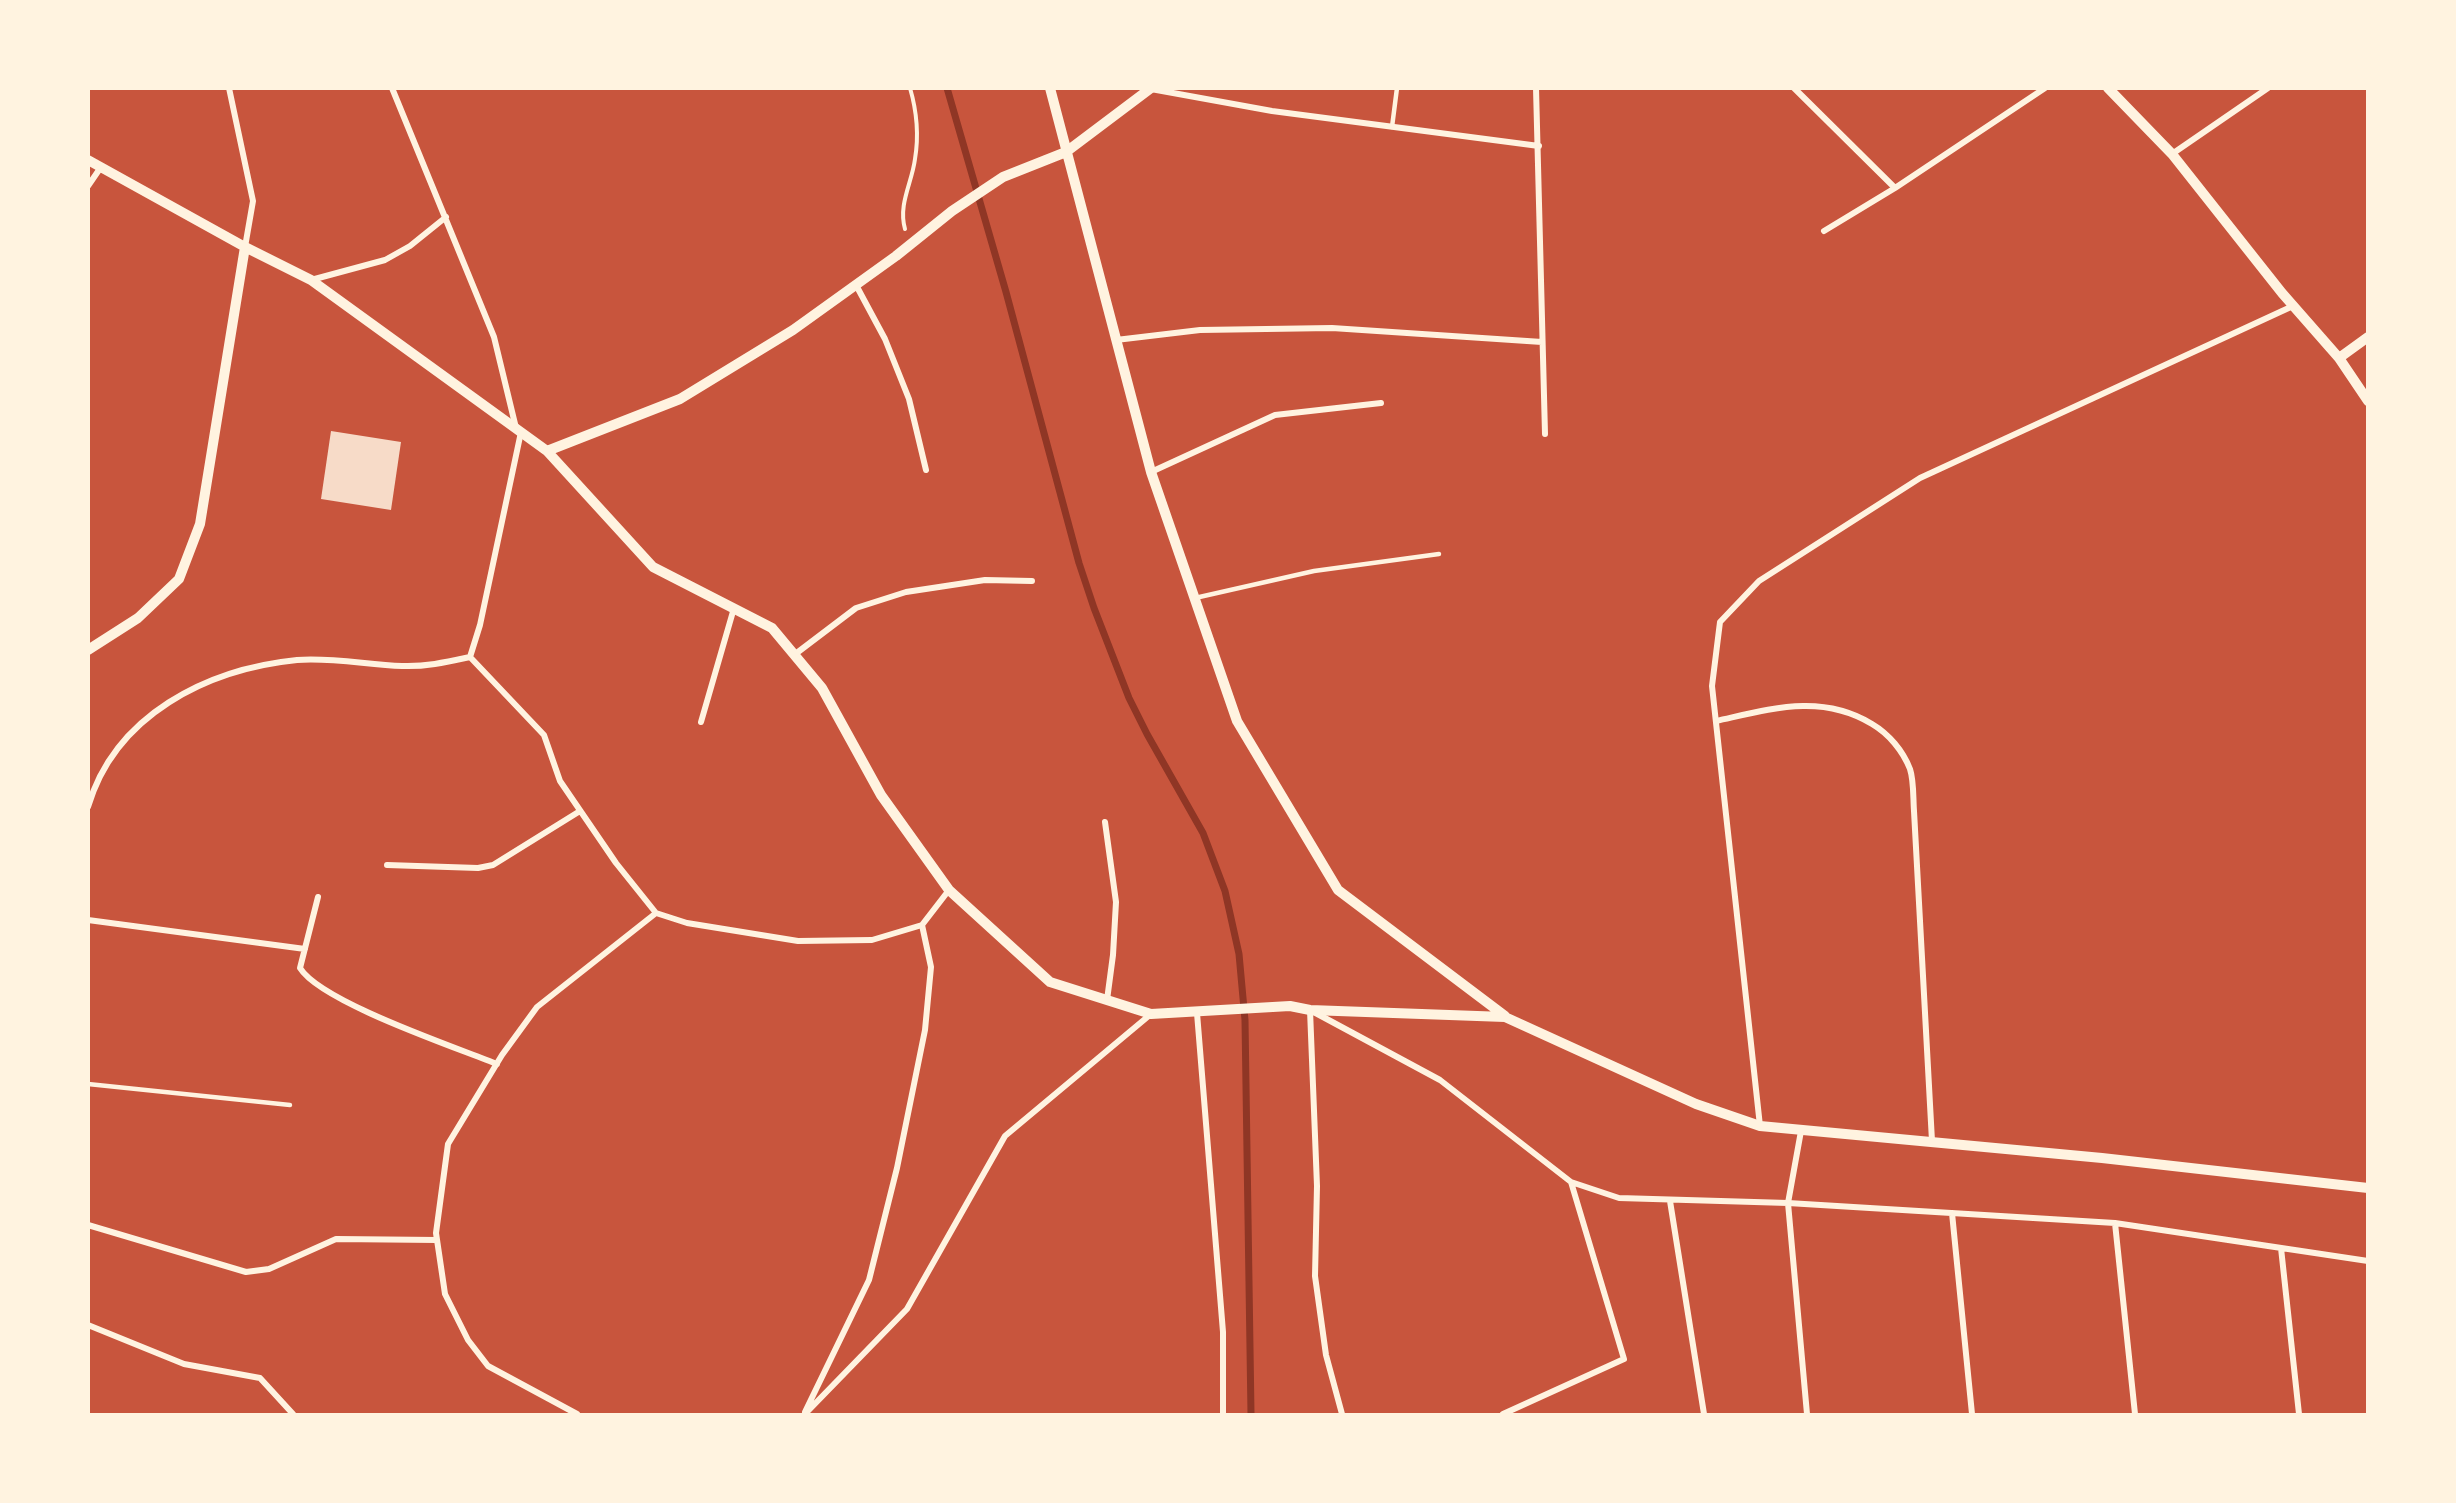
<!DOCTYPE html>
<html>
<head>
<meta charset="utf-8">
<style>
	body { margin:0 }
	#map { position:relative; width:2456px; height:1503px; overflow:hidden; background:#c8553d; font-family:"Alegreya Sans",sans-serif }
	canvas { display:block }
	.frame { position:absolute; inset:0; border:90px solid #fff3e0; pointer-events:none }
</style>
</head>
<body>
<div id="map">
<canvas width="2456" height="1503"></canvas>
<div class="frame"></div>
</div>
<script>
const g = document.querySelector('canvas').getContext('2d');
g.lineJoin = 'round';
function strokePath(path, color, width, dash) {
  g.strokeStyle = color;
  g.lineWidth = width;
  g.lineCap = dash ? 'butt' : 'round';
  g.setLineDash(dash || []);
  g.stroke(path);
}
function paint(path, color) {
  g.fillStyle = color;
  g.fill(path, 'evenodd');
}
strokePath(new Path2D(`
	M947,88L1006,292L1079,563L1094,608L1129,698L1147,734L1203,833L1225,891L1239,954L1245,1020L1251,1414`), '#8f3625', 7);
paint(new Path2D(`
	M331,431L401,442L391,510L321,499Z`), '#f7dbc8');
strokePath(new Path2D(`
	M905,229C898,204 912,183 915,159C919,135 917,112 910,88`), '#fff3e0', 4);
strokePath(new Path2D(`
	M1392,127L1397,88
	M1195,598L1314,571L1439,554
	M88,1084L290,1105`), '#fff3e0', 4.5);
strokePath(new Path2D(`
	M229,88L253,201L245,247
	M392,88L494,337L516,428
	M1536,88L1545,434
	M1794,88L1895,188
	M1151,89L1272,111L1539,146
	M2172,154L2268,88
	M88,186L101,167
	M1824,231L1895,188L2045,88
	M311,280L385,260L410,246L446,217
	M856,285L885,339L909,399L926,470
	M1116,340L1200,330L1332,328L1542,342
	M1151,472L1275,415L1381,403
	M794,655L856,608L906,592L985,580L1032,581
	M470,657L544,735L560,781L616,863L656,913L687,923L798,941L872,940L922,925L949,890
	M1716,721C1771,709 1821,693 1872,724C1889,734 1903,751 1910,769C1914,781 1913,798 1914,811L1932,1141
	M701,722L734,608
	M88,807C115,715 207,669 297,660C331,657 368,665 402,666C425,667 447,662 470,657L480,625L521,432
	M1105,822L1116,902L1113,955L1107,1000
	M387,865L478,868L493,865L580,811
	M318,897L300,968C321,1002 455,1047 497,1064
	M88,920L305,949
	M1197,1013L1223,1332V1414
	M1760,1126L1712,686L1720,622L1759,581L1920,478L2293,306
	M1801,1131L1788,1203L1807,1414
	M1670,1201L1704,1414
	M1952,1213L1972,1414
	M2115,1223L2135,1414
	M88,1225L246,1272L269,1269L336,1239L437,1240
	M2281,1248L2299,1414
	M88,1325L184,1364L260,1378L293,1414
	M805,1412L869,1280L897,1168L925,1030L931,967L922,925
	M577,1414L488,1366L468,1340L445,1294L436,1233L448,1144L502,1055L537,1007L656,913
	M805,1414L907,1309L1005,1136L1151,1014
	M1342,1414L1326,1355L1315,1276L1317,1186L1310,1010L1440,1080L1571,1182L1619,1198L1788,1203L2115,1223L2368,1261
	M1503,1414L1624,1359L1571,1182`), '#fff3e0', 6);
strokePath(new Path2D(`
	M1050,88L1151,472L1237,721L1338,890L1505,1016
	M2108,88L2172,154L2282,293L2339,358L2368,401
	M88,160L245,247L311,280L547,451L653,567L772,628L822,688L881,795L949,890L1050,982L1151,1014L1290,1006L1310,1010L1505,1017L1696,1104L1760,1126L2102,1158L2368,1188
	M2339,358L2368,337
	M547,451L680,399L793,330L896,256L952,211L1003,177L1066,152L1151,88
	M88,650L138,618L179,579L200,524L245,247`), '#fff3e0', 10);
</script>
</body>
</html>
